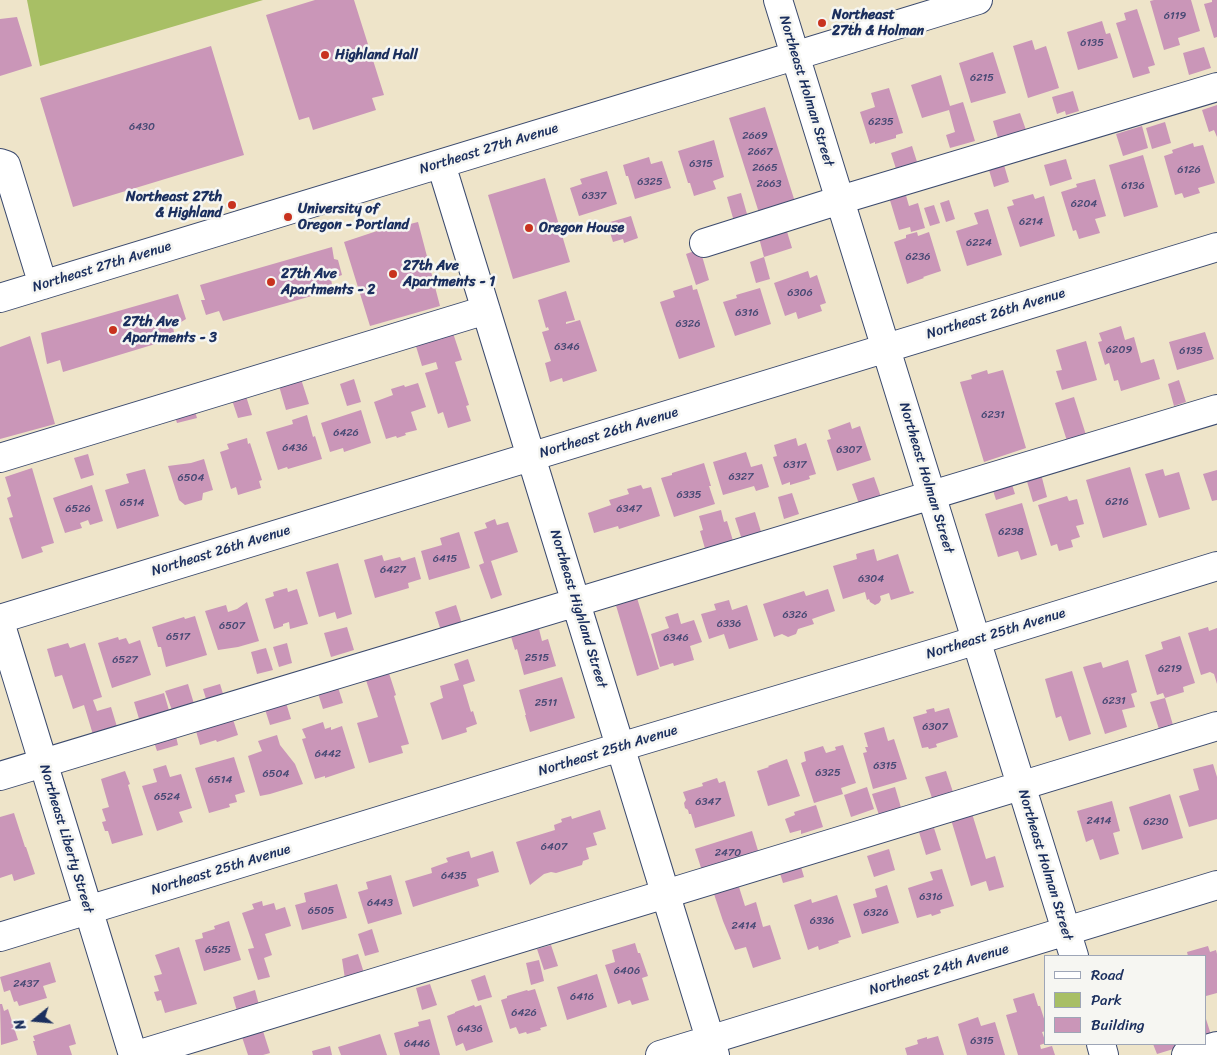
<!DOCTYPE html>
<html>
<head>
<meta charset="utf-8">
<style>
	body { margin:0 }
	#map { position:relative; width:1217px; height:1055px; overflow:hidden; background:#eee4c9; font-family:Sriracha,sans-serif }
	canvas { display:block }
	.legend { position:absolute; left:1044px; top:955px; width:162px; height:90px; box-sizing:border-box; background:#f6f6f2; border:1px solid #9ea6b7; margin:0; padding:6px 9px; list-style:none; font-size:15px; color:#1b2f5e }
	.legend li { display:flex; align-items:center; gap:10px; height:25px }
	.legend b { width:25px; border:1px solid #9ea6b7 }
	.north { position:absolute; left:10px; top:995px; width:50px; height:50px; -webkit-text-stroke:4px #f6f6f2; paint-order:stroke; rotate:253deg; font-size:14px; font-weight:700; line-height:20px; text-align:center; color:#1b2f5e }
	.north::after { content:''; display:block; margin:auto; width:18px; height:22px; background:#1b2f5e; clip-path:polygon(50% 0,100% 100%,50% 72%,0 100%) }
</style>
</head>
<body>
<div id="map">
<canvas width="1217" height="1055"></canvas>
<ul class="legend">
<li><b style="height:6px;background:#fff"></b>Road</li>
<li><b style="height:14px;background:#a8bf65"></b>Park</li>
<li><b style="height:14px;background:#ca96b8"></b>Building</li>
</ul>
<div class="north">N</div>
</div>
<script>
const g = document.querySelector('canvas').getContext('2d');
g.lineJoin = 'round';
function paint(path, color) {
  g.fillStyle = color;
  g.fill(path, 'evenodd');
}
function strokePath(path, color, width, dash) {
  g.strokeStyle = color;
  g.lineWidth = width;
  g.lineCap = dash ? 'butt' : 'round';
  g.setLineDash(dash || []);
  g.stroke(path);
}
function label(font, color, halo, rows, align = 'center') {
  g.font = font + ' Sriracha,sans-serif';
  g.lineWidth = 5;
  g.setLineDash([]);
  g.textBaseline = 'middle';
  g.strokeStyle = halo;
  g.fillStyle = color;
  for (const [text, x, y, turn = 0] of rows) {
    g.save();
    g.translate(x, y);
    g.rotate((+turn || 0) * Math.PI / 180);
    g.textAlign = isNaN(turn) ? turn : align;
    if (halo) g.strokeText(text, 0, 0);
    g.fillText(text, 0, 0);
    g.restore();
  }
}
paint(new Path2D(`
	M27,0H263L40,66Z`), '#a8bf65');
paint(new Path2D(`
	M315,0H354L384,95L372,98L376,110L313,130L309,117L299,120L266,15Z
	M1154,0H1191L1200,31L1178,38L1180,45L1164,50L1150,1Z
	M1212,0H1217V37L1214,38L1204,4L1212,2Z
	M1137,9L1155,65L1148,67L1150,73L1133,78L1116,23L1126,20L1124,13Z
	M17,17L32,66L0,76V19Z
	M1102,21L1106,34L1110,33L1118,58L1078,70L1067,32Z
	M1032,40L1035,50L1046,46L1059,88L1028,98L1013,46Z
	M211,46L244,155L73,207L40,98Z
	M1204,47L1211,68L1189,75L1183,53Z
	M993,52L1006,93L971,103L959,63Z
	M941,75L950,106L963,102L975,141L950,148L946,135L955,132L949,110L922,118L911,85Z
	M889,88L903,133L896,135V138L875,144V142L870,144L860,112L875,107L871,93Z
	M1073,91L1079,111L1066,115L1065,111L1057,114L1052,97Z
	M1217,105V137L1214,130L1209,132L1202,110Z
	M765,107L795,202L759,213L729,118Z
	M1020,113L1026,130L998,138L993,121Z
	M1165,122L1171,143L1152,149L1146,128Z
	M1142,126L1148,148L1123,156L1116,134Z
	M714,140L724,177L713,181L716,189L694,196L690,183H688L678,151Z
	M1193,143L1194,147L1203,145L1215,183L1198,188L1200,193L1184,198L1182,193L1175,195L1164,156L1173,153L1172,150Z
	M912,146L918,165L897,172L891,153Z
	M1143,155L1158,207L1124,217L1109,165Z
	M649,157L651,164L662,161L671,188L635,199L628,176H626L623,165Z
	M1066,159L1072,179L1050,186L1044,165Z
	M1004,165L1009,182L994,187L989,170Z
	M607,171L617,204L579,216L570,188L582,184L580,179Z
	M545,178L570,262L513,279L488,195Z
	M1095,179L1106,216L1095,219L1100,233L1079,239L1076,230L1073,231L1061,192L1077,187L1076,184Z
	M905,192L909,206L918,203L925,228L911,232L910,227L899,230L889,197Z
	M741,193L749,221L735,225L727,197Z
	M1033,194L1035,199L1044,196L1055,236L1020,247L1007,207L1014,205L1012,200Z
	M949,200L955,219L946,222L940,203Z
	M934,205L940,223L930,226L924,208Z
	M988,209L1002,255L967,266L956,231L978,224L974,213Z
	M631,216L638,238L624,243L623,239L613,242L607,223Z
	M418,222L440,306L370,326L344,242L398,224L402,226Z
	M785,225L792,248L764,257L758,234Z
	M917,232L918,236L929,232L941,271L923,277L924,278L907,284L894,242L906,238V235Z
	M332,247L334,259L338,260L342,275L331,279L333,290L223,321L219,311L206,315L201,300H205L200,285Z
	M700,249L709,280L696,285L686,254Z
	M764,257L770,279L756,283L750,262Z
	M808,271L810,278L817,275L826,303L820,305L822,311L798,319L796,312L785,316L774,283Z
	M692,285L693,290L697,289L715,347L679,359L660,302L675,297L673,291Z
	M760,288L771,324L735,336L723,302L737,298L736,295Z
	M566,291L575,320L566,322V324L580,320L597,371L563,382L562,378L550,382L545,363L551,361L542,332L549,330L548,327L546,328L538,300Z
	M178,294L186,319L173,327L175,338L63,372L60,360L47,364L41,333Z
	M1121,326L1125,340L1134,337L1141,363L1154,359L1160,379L1121,391L1118,380L1114,381L1109,363L1105,365L1098,342L1102,341L1099,333Z
	M452,330L462,360L455,362L469,405L466,406L471,421L448,428L443,412L438,414L425,373L438,369L436,362L422,366L415,343Z
	M1205,332L1214,359L1177,370L1169,342Z
	M30,336L55,424L0,439V347Z
	M1086,341L1097,380L1062,390L1056,371L1062,370L1056,350Z
	M987,370L988,374L1003,370L1026,448L984,462L960,382L972,379L971,375Z
	M301,379L309,404L286,410L279,386Z
	M354,379L361,402L347,406L340,384Z
	M1179,380L1186,402L1174,406L1168,384Z
	M418,383L426,407L411,412L417,430L405,433L406,435L397,438L396,436L386,439L374,402L393,395L391,389L404,385L405,387Z
	M245,393L252,415L238,418L231,397Z
	M1074,397L1086,435L1067,441L1055,403Z
	M193,405L197,418L177,423L173,410Z
	M361,410L371,443L344,452L343,448L330,452L321,423Z
	M307,415L313,437L315,436L322,459L288,469L287,467L278,470L266,432L293,424L292,420Z
	M850,422L852,429L860,426L871,460L837,471L827,440L831,439L828,430Z
	M247,438L248,444L250,443L262,480L259,481L261,488L238,495L236,487L231,489L220,452L229,449L227,444Z
	M796,438L798,446L806,443L816,474L809,476L810,479L790,485V482L782,485L773,457L777,456L774,445Z
	M746,452L751,467L762,464L769,487L756,491L754,486L723,495L713,462Z
	M88,454L94,475L81,479L74,458Z
	M204,459L213,490L203,493L202,500L185,505L179,500L168,466L191,463Z
	M704,463L711,486H709L715,504L674,517L661,478L672,475V473Z
	M1130,467L1147,525L1103,538L1086,480Z
	M32,468L54,543L41,547L43,552L22,559L9,518L13,517L7,498L11,496L5,477Z
	M145,469L159,516L117,529L105,490L129,483L126,474Z
	M1163,469L1165,476L1179,472L1190,509L1159,518L1145,474Z
	M1217,470V500L1212,501L1203,474Z
	M1041,474L1047,497L1033,502L1026,478Z
	M1009,475L1015,494L996,500L990,481Z
	M874,477L881,497L859,504L852,484Z
	M92,485L103,521L90,525L88,520L80,523L82,528L65,533L53,498Z
	M641,485L643,489L651,487L660,516L619,529L618,526L594,533L588,513L611,505L609,500L629,494L627,489Z
	M792,493L799,514L784,519L778,497Z
	M1067,496L1069,501L1077,499L1084,524L1076,526L1080,537L1071,540L1073,547L1059,551L1057,544L1051,546L1038,505Z
	M1022,503L1037,555L1021,560L1018,551L998,557L985,514Z
	M721,510L724,522L727,521L734,544L706,552L700,531L703,530L699,516Z
	M755,512L762,535L742,540L735,518Z
	M495,519L497,525L508,522L518,552L491,561L502,595L491,599L479,565L484,563L474,532L487,528L485,523Z
	M459,532L470,568L429,580L421,551L442,545L440,538Z
	M874,549L877,561L898,554L910,592L913,591L914,593L891,600L889,593L880,596L881,600L879,603L875,605L870,602L869,599L867,600L865,592L843,599L833,566L857,559L856,554Z
	M382,555L384,561L400,557L402,561L415,557L421,579L408,583L409,588L375,598L364,560Z
	M338,563L352,614L337,619L335,612L319,617L306,572Z
	M633,585L659,669L637,676L612,592Z
	M287,588L288,592L297,589L308,624L290,629L289,622L283,624V626L274,629L265,599L274,596L273,592Z
	M828,589L835,611L812,619L814,624L798,629L796,634L788,637L782,634L774,637L763,604L804,591L806,596Z
	M729,600L732,610L747,605L758,640L729,649L724,634L709,639L701,614L716,610L714,604Z
	M247,602L259,641L238,647L218,650L205,611L226,605L228,612L237,609Z
	M456,605L462,624L441,631L435,612Z
	M678,613L681,624L694,620L702,642L690,646L694,660L674,666L673,663L660,667L651,634L669,628L665,617Z
	M195,616L207,655L166,667L161,647H158L152,627L184,617L185,619Z
	M538,625L542,641L548,639L556,666L524,675L517,649L515,650L510,633Z
	M347,627L354,650L331,657L324,633Z
	M1208,627L1209,631L1217,628V684L1214,674L1210,672L1201,675L1188,633Z
	M1180,636L1195,683L1183,687L1184,692L1165,698L1173,725L1159,729L1150,702L1165,698L1163,693L1157,695L1145,655L1163,649L1161,642Z
	M118,637L119,640L126,638L129,644L140,640L151,675L112,688L98,643Z
	M68,643L70,648L85,643L102,697L93,700L97,711L111,707L118,730L94,738L84,705L73,709L62,675L55,677L47,649Z
	M287,643L292,663L279,667L273,647Z
	M266,648L273,670L257,674L251,652Z
	M468,659L475,681L463,685L471,712L473,711L477,724L466,728L467,732L442,740L430,703L443,698L440,686L459,680L454,664Z
	M1128,660L1137,692L1131,694L1135,707L1122,710L1127,727L1105,734L1083,667L1101,662L1103,668Z
	M387,667L396,695L394,696L409,744L401,746L403,753L369,763L357,723L378,717L364,674Z
	M1072,671L1091,734L1069,741L1061,716L1056,718L1045,679Z
	M562,677L575,718L530,732L525,715H526L519,690Z
	M336,681L343,703L323,709L316,687Z
	M188,684L195,707L173,713L165,691Z
	M220,684L224,697L207,702L203,689Z
	M164,693L170,714L140,722L134,702Z
	M284,696L291,719L270,725L263,703Z
	M934,708L935,712L949,708L958,737L936,744L937,747L929,749L928,747L922,748L913,717L927,713L926,710Z
	M231,713L238,735L217,742L216,740L200,745L194,724Z
	M323,722L325,729L331,727V730L342,726L355,768L325,778V776L315,779L302,739L306,738L302,729Z
	M884,727L888,741L894,739L907,779L873,789L863,753L867,752L865,747H868L864,733Z
	M175,732L178,745L157,751L153,739Z
	M277,735L280,745L295,764L303,784L270,794L260,796L248,756L262,751L258,741Z
	M843,745L856,783L841,788L843,794L814,803L801,763L806,761L804,752L823,746L826,753L836,750L835,747Z
	M234,757L245,792L235,795L237,802L229,804L230,807L209,813L195,768Z
	M787,759L800,796L768,806L757,771L769,767L768,766Z
	M1213,764L1217,777V819L1189,827L1179,796L1199,790L1193,769Z
	M166,765L170,777L181,774L192,808L179,812L183,822L157,831L142,786L157,782L153,769Z
	M125,771L130,784L128,785L143,835L112,844L108,831H105L102,822L106,821L102,809L109,807L101,779Z
	M946,771L954,795L933,801L925,777Z
	M717,778L719,783L725,781L735,816L695,828L691,814H689L688,810L685,808L684,803L686,800L683,792L703,786L702,783Z
	M867,787L874,809L851,817L844,795Z
	M895,787L902,811L880,818L872,794Z
	M1170,794L1183,838L1142,850L1129,807Z
	M1112,801L1120,831L1113,833L1119,854L1100,860L1093,839L1086,842L1077,811Z
	M816,805L823,827L801,834V830L790,833L785,819L795,815L794,812Z
	M970,807L986,859L995,856L1004,887L989,891L986,881L971,886L949,813Z
	M600,810L606,829L593,833L597,845L586,848L589,859L583,861L582,865L556,873L551,872L544,874L530,885L516,842L555,830L554,825L562,822L561,819L571,816L572,819Z
	M14,813L25,847H26L35,874L14,881L12,874L0,878V817Z
	M934,828L941,850L926,855L919,832Z
	M752,831L760,857L703,874L695,849Z
	M889,849L895,870L874,877L867,856Z
	M469,851L471,858L493,851L499,872L477,879L479,886L413,907L405,881L432,873L431,868L448,862L446,858Z
	M799,860L804,877L783,883L778,867Z
	M942,869L954,906L940,910L941,913L932,916L931,914L917,918L908,888L933,880L930,872Z
	M391,875L402,914L368,924L358,892L368,889L366,882Z
	M337,884L347,918L302,930L295,905L306,902L304,893Z
	M887,885L899,923L862,934L853,904L877,897L875,889Z
	M739,887L745,906L756,902L763,927L770,925L781,959L753,968L746,947L735,950L723,921L714,894Z
	M837,895L851,937L838,941L839,943L819,950L818,946L808,950L794,905L811,899L812,903Z
	M262,901L263,906L274,903L276,910L285,907L291,926L265,934L272,955L264,958L270,977L258,980L248,949L254,948L242,913L254,909L252,904Z
	M229,921L241,960L204,971L195,940L203,938L202,933L215,929L214,926Z
	M372,929L379,952L365,956L358,934Z
	M635,943L638,953H640L648,976L642,978L649,1000L632,1005L630,1000L618,1004L605,965L615,962L612,950Z
	M551,945L558,966L544,970L537,949Z
	M1208,946L1210,952L1216,950L1217,954V993L1206,996V956H1188L1187,952Z
	M179,947L197,1004L165,1013L161,1000L157,1001L154,992L159,991L154,976L162,974L155,955Z
	M358,954L364,973L345,979L342,959Z
	M539,960L544,981L531,985L526,963Z
	M50,962L56,982L43,986L47,998L19,1006L17,1001L14,1002L10,990L4,992L0,977Z
	M597,974L607,1007L567,1020L557,987Z
	M485,975L492,997L478,1001L471,980Z
	M430,984L437,1005L422,1010L416,988Z
	M535,989L547,1026L540,1028L541,1030L527,1034L526,1032L519,1034L516,1027L510,1029L501,1000L507,998V996L527,990L528,991Z
	M255,990L259,1005L237,1011L233,997Z
	M1034,993L1038,1006H1040L1046,1025V1031L1042,1032L1046,1043L1040,1045L1041,1049L1052,1046L1055,1055H1018L1006,1015L1017,1012L1013,999Z
	M0,1004H2L4,1011L8,1009L18,1040L1,1045Z
	M474,1005L475,1007L481,1005L493,1042L466,1051L463,1043L456,1046L447,1016L455,1013V1012Z
	M978,1017L981,1026L995,1022L1005,1055H967L958,1024Z
	M430,1019L440,1055H400L394,1033L419,1026L418,1022Z
	M1206,1019L1212,1038L1206,1040Z
	M70,1024L76,1044L69,1046L72,1055H37L33,1041H35L33,1036Z
	M263,1031L270,1053L263,1055H248L242,1037Z
	M380,1034L387,1055H341L338,1047Z
	M938,1036L944,1055H907L905,1048L918,1044L917,1040L927,1037V1039Z
	M1153,1044H1179L1180,1047L1157,1054Z
	M330,1046L332,1055H313L312,1051Z`), '#ca96b8');
const minor = new Path2D(`
	M778,0L1074,956
	M0,163L6,165L43,285
	M441,164L715,1055
	M704,243L840,200L1217,87
	M0,298L978,0
	M0,458L486,310
	M0,619L1217,247
	M0,622L133,1055
	M0,776L1217,409
	M0,937L620,747L948,649L1217,566
	M1101,1044L1104,1055
	M137,1055L1217,726
	M660,1055L1217,885
	M1186,1055L1217,1046`);
strokePath(minor, '#3b4a6e', 30);
strokePath(minor, '#fff', 28);
for (const [x, y, r, color] of [
	[822,23,5,"#c8321e"],
	[325,55,5,"#c8321e"],
	[232,205,5,"#c8321e"],
	[288,217,5,"#c8321e"],
	[529,228,5,"#c8321e"],
	[393,274,5,"#c8321e"],
	[271,282,5,"#c8321e"],
	[113,330,5,"#c8321e"]
]) {
  const dot = new Path2D();
  dot.arc(x, y, r, 0, 2 * Math.PI);
  g.fillStyle = color;
  g.fill(dot);
  strokePath(dot, '#f6f6f2', 2);
}
label('11px', '#474974', null, [
	["6119",1175,16],
	["6135",1092,43],
	["6215",982,78],
	["6235",881,122],
	["6430",142,127],
	["2669",755,136],
	["2667",760,152],
	["6315",701,164],
	["2665",765,168],
	["6126",1189,170],
	["6325",650,182],
	["2663",769,184],
	["6136",1133,186],
	["6337",594,196],
	["6204",1084,204],
	["6214",1031,222],
	["6224",979,243],
	["6236",918,257],
	["6306",800,293],
	["6316",747,313],
	["6326",688,324],
	["6346",567,347],
	["6209",1119,350],
	["6135",1191,351],
	["6231",993,415],
	["6426",346,433],
	["6436",295,448],
	["6307",849,450],
	["6317",795,465],
	["6327",741,477],
	["6504",191,478],
	["6335",689,495],
	["6216",1117,502],
	["6514",132,503],
	["6526",78,509],
	["6347",629,509],
	["6238",1011,532],
	["6415",445,559],
	["6427",393,570],
	["6304",871,579],
	["6326",795,615],
	["6336",729,624],
	["6507",232,626],
	["6517",178,637],
	["6346",676,638],
	["2515",537,658],
	["6527",125,660],
	["6219",1170,669],
	["6231",1114,701],
	["2511",546,703],
	["6307",935,727],
	["6442",328,754],
	["6315",885,766],
	["6325",828,773],
	["6504",276,774],
	["6514",220,780],
	["6524",167,797],
	["6347",708,802],
	["2414",1099,821],
	["6230",1156,822],
	["6407",554,847],
	["2470",728,853],
	["6435",454,876],
	["6316",931,897],
	["6443",380,903],
	["6505",321,911],
	["6326",876,913],
	["6336",822,921],
	["2414",744,926],
	["6525",218,950],
	["6406",627,971],
	["2437",26,984],
	["6416",582,997],
	["6426",524,1013],
	["6436",470,1029],
	["6315",982,1041],
	["6446",417,1044]
]);
label('bold 14px', '#1b2f5e', '#f6f6f2', [
	["Northeast",832,15],
	["27th & Holman",832,31],
	["Highland Hall",335,55],
	["Northeast 27th",222,197,"right"],
	["& Highland",222,213,"right"],
	["University of",298,209],
	["Oregon - Portland",298,225],
	["Oregon House",539,228],
	["27th Ave",403,266],
	["Apartments - 1",403,282],
	["27th Ave",281,274],
	["Apartments - 2",281,290],
	["27th Ave",123,322],
	["Apartments - 3",123,338]
], 'left');
label('14px', '#1b2f5e', '#f6f6f2', [
	["Northeast Holman Street",806,91,73],
	["Northeast 27th Avenue",489,149,-17],
	["Northeast 27th Avenue",102,267,-17],
	["Northeast 26th Avenue",996,314,-17],
	["Northeast 26th Avenue",609,433,-17],
	["Northeast Holman Street",926,478,73],
	["Northeast 26th Avenue",221,551,-17],
	["Northeast Highland Street",578,609,73],
	["Northeast 25th Avenue",996,634,-17],
	["Northeast 25th Avenue",608,751,-17],
	["Northeast Liberty Street",66,839,73],
	["Northeast Holman Street",1045,865,73],
	["Northeast 25th Avenue",221,870,-17],
	["Northeast 24th Avenue",939,970,-17]
]);
</script>
</body>
</html>
